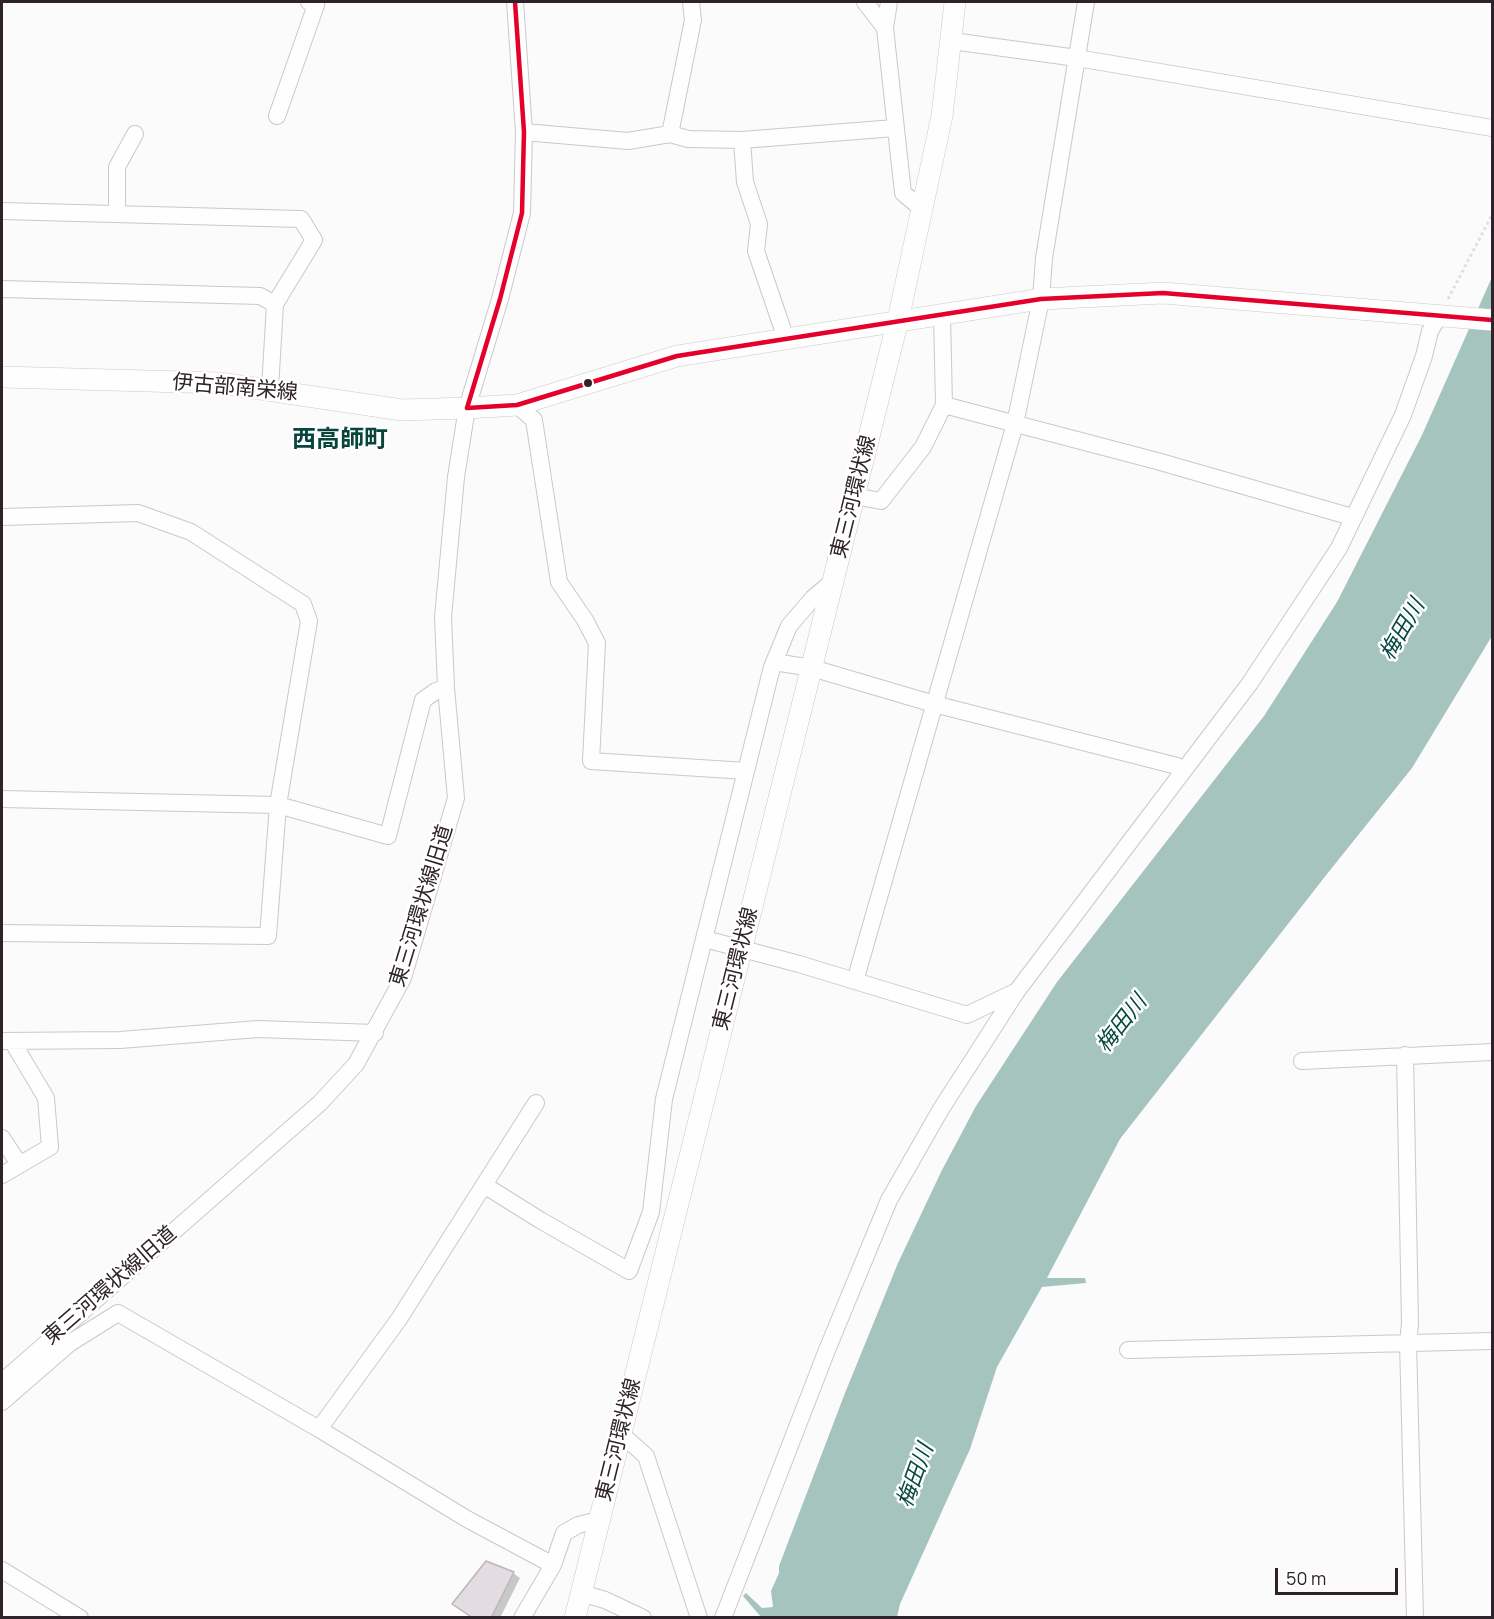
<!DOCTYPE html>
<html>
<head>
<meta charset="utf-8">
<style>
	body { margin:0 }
	#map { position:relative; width:1494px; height:1619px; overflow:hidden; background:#fbfbfb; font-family:Manrope,sans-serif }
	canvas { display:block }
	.frame { position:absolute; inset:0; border:3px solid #2e2329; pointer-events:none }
	.scale { position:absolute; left:1275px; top:1568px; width:123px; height:27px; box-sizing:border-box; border:3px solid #2e2329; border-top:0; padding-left:8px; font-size:18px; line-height:21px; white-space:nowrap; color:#2e2329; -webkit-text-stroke:4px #fff; paint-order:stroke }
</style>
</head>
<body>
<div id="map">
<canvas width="1494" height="1619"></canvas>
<div class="frame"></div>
<div class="scale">50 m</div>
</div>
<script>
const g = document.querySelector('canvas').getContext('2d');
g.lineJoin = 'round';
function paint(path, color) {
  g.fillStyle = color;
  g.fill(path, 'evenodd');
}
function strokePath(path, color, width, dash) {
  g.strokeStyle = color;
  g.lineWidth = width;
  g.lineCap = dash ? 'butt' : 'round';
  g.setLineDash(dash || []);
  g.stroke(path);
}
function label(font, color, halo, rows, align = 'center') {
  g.font = font + ' Manrope,"Noto Sans JP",sans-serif';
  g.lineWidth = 5;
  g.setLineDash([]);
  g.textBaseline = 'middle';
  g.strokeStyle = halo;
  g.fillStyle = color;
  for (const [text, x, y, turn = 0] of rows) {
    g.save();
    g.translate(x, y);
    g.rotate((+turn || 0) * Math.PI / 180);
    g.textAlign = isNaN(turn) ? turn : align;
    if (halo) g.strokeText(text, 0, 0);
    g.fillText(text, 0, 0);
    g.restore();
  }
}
paint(new Path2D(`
	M1492,277V636L1412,768L1327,874L1120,1139L1047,1278H1085L1086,1283L1042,1287L997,1367L970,1449L900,1604L897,1617H761L743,1596L746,1593L762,1608L773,1607L771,1591L779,1573V1566L845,1393L898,1263L941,1172L976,1106L1057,982L1264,716L1337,602L1422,435Z`), '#a5c4bd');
paint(new Path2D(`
	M513,1573L520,1578L500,1618H476Z`), '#0003');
const building = new Path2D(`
	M486,1561L514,1572L491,1618H473L452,1604Z`);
paint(building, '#e3dde1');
strokePath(building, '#bab5b8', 1.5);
const minor = new Path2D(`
	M865,2L885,28
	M889,2L885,28L903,193L922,209
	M952,41L1077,58L1492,128
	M277,116L316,5L309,2
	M524,132L628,141L670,134L688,139L742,140L895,128
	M670,134L693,20L691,2
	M742,140L745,182L759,224L756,251L786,339
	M2,211L301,219L314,240L275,304L270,389
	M117,214V167L135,134
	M2,289L260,296L275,304
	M517,405L534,420L559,582L585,620L597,643L591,761L746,771
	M944,405L1157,461L1352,517
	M854,496L881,501L923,447L944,405L942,315
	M2,517L138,513L191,532L303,604L309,621L278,805L268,936L2,933
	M774,662L812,668L934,704L1177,766L1181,771
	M2,799L278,805L388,836L423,700L436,691L446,688
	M705,939L799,964L967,1015L1017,991
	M855,981L1015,424L1041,299L1044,258L1086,2
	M2,1041L120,1040L258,1029L375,1033
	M1405,1055L1410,1324L1408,1342L1415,1618
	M1302,1061L1492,1052
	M2,1138L19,1164
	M2,1175L50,1147L46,1098L12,1041
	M484,1185L540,1220L629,1271L651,1212L664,1099L772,667L789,626L813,598L832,582
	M1128,1350L1492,1341
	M2,1382L320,1103L356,1064L403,978L456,798L446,688L443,617L456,477L467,408L500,299L522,213L524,132L515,2
	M2,1402L70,1343L118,1313L319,1429L467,1519L553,1565
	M319,1429L399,1319L536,1103
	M621,1434L646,1456L699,1618
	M2,1570L80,1618
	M581,1593L605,1600L643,1618
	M522,1618L553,1565L564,1533L578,1525L599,1520
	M723,1618L827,1350L889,1200L941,1109L1017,991L1250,683L1339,548L1403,415L1424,356L1430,331L1439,316`);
const major = new Path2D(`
	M2,377L220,383L402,410L467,408L517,405L677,356L1041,299L1163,293L1492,320
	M575,1618L898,320L942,116L955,2`);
strokePath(minor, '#cdc7ca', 18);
strokePath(major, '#cdc7ca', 22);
strokePath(new Path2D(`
	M1448,299L1492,215`), '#e0e0e0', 3, [3, 3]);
strokePath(minor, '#fefefe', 16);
strokePath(major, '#fefefe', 21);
strokePath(new Path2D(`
	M467,408L517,405L677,356L1041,299L1163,293L1492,320
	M467,408L500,299L522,213L524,132L515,2`), '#e4002b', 4.5);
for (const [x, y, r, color] of [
	[588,383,5,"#2e2329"]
]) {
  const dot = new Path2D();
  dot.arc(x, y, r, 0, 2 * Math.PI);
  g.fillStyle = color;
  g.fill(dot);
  strokePath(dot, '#fff', 2);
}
label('21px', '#2e2329', '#fff', [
	["伊古部南栄線",235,388,5],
	["東三河環状線",854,497,-76],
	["東三河環状線旧道",422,906,-73],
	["東三河環状線",736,969,-76],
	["東三河環状線旧道",110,1286,-41],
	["東三河環状線",619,1440,-76]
]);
label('italic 22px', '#054940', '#fff', [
	["梅田川",1403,630,-60],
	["梅田川",1122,1024,-52],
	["梅田川",916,1476,-70]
]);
label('bold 24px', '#08453c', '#fff', [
	["西高師町",340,440]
]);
</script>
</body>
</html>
